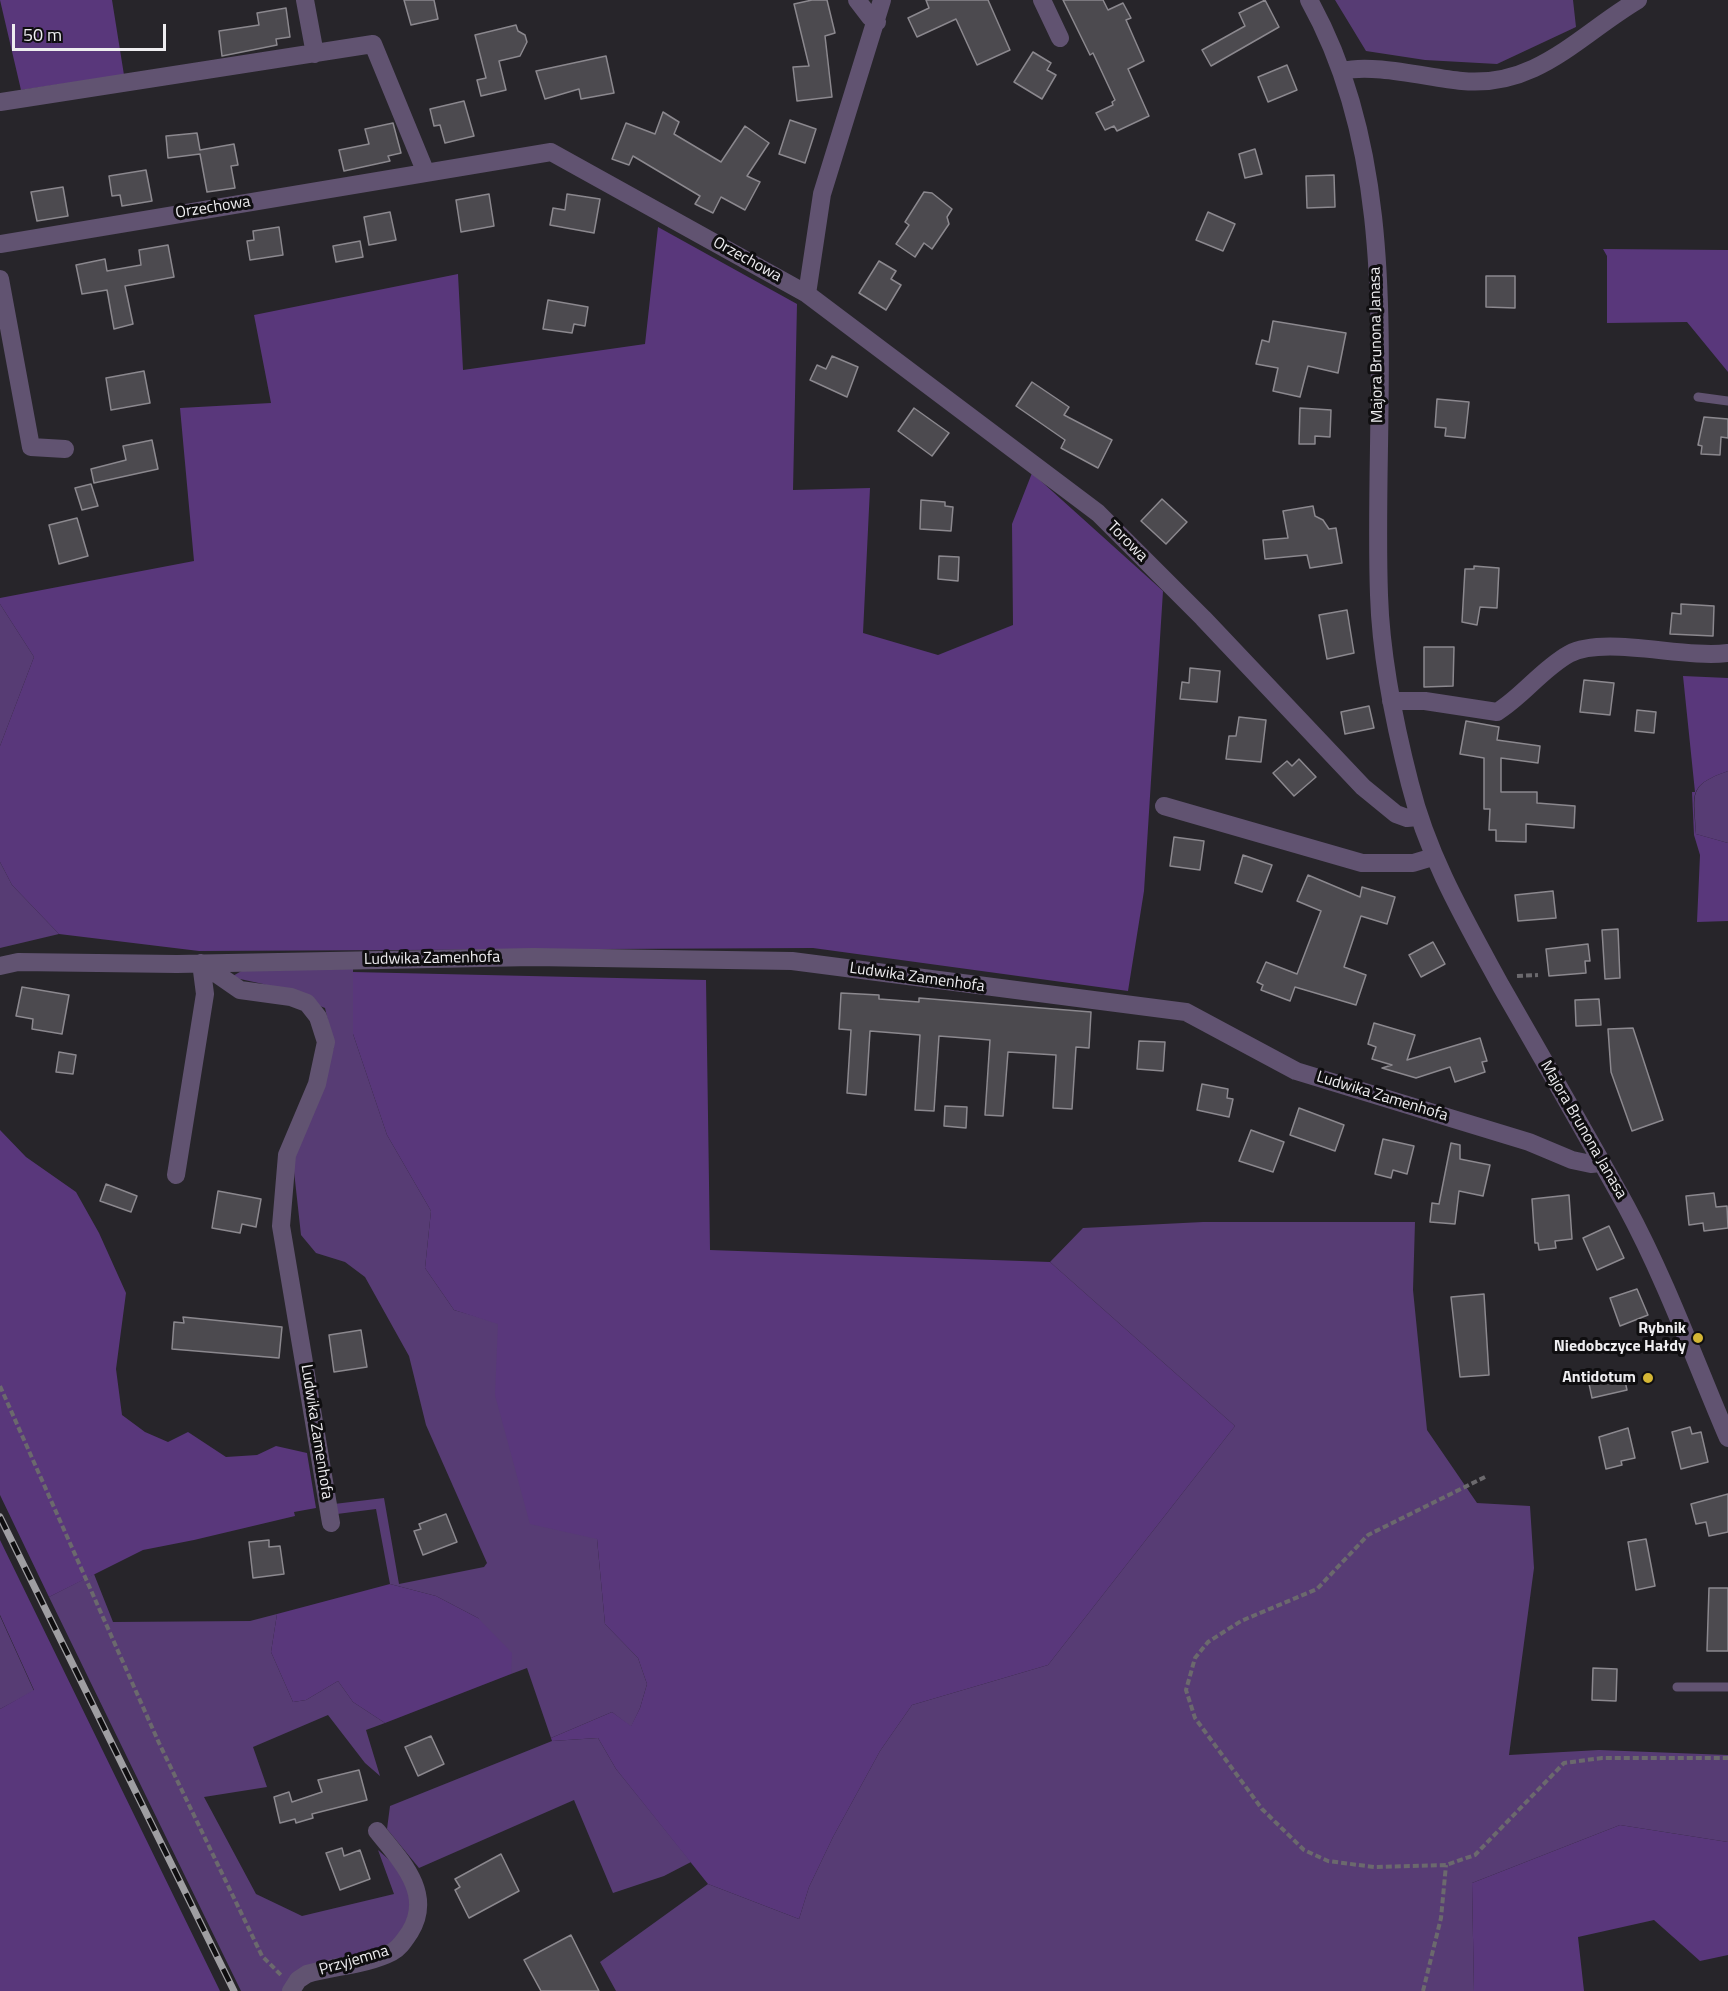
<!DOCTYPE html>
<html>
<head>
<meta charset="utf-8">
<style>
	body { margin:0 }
	#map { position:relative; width:1728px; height:1991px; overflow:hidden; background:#27252a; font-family:"Titillium Web",sans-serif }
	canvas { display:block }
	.scale { position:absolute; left:12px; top:24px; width:154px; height:27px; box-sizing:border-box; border:3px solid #eeedf0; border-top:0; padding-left:8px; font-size:18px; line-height:21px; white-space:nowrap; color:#eeedf0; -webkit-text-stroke:4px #0f0e10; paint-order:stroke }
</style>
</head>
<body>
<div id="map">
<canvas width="1728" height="1991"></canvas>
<div class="scale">50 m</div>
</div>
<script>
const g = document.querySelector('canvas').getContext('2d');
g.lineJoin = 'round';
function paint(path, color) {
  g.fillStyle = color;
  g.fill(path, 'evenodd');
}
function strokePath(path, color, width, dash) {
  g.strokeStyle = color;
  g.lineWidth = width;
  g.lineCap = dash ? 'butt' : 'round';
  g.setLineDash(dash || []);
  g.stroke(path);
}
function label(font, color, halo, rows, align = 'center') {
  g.font = font + ' "Titillium Web",sans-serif';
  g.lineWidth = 6;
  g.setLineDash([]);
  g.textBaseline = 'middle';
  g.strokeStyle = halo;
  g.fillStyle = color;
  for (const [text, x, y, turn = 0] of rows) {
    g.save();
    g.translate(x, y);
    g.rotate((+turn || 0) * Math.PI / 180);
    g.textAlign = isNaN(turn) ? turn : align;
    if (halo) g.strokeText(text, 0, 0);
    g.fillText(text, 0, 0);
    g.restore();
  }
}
paint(new Path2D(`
	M1335,0H1573L1576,27L1497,64L1425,60L1366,51Z
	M0,604L34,657L0,746Z
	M1728,771V843L1696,834C1695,794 1686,786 1728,771Z
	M0,862L12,885L59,934L0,948Z
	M353,965V1034L387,1135L431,1211L425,1268L454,1310L499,1323L597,1539L605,1624L638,1658L647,1684L640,1708L631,1727L612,1712L551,1738L527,1668L511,1674L478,1618L436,1596L390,1584L376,1509L337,1514L334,1504L384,1498L399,1584L484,1567L487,1563L426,1425L409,1356L365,1277L345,1262L316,1253L301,1235L292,1153L334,1047L325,1008L263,984L231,977L245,969Z
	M1203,1222H1415L1413,1290L1427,1430L1477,1503L1530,1506L1534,1568L1509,1755L1599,1750L1728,1755V1842L1620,1825L1472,1883L1474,1991H616L600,1962L708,1884L799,1919L809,1887L833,1837L880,1751L912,1705L1048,1665L1235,1426L1050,1262L1083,1228Z
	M94,1574L113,1622L250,1621L277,1614L271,1652L293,1702L306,1700L338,1681L353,1702L385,1723L366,1730L380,1776L365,1763L328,1715L253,1747L267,1787L204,1797L256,1894L302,1916L394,1894L378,1850L404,1873L412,1903L404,1929L391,1945L285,1991H241L49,1597Z
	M0,1616L34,1691L0,1709Z
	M598,1738L616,1769L691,1862L664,1876L613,1893L574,1800L419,1868L387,1829L390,1806L552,1741Z`), '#573c74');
paint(new Path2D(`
	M0,0H112L124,75L21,90Z
	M658,227L797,304L793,490L870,488L863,633L938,655L1013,625L1012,524L1032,473L1163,591L1144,891L1128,991L813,948L199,951L59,934L12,885L0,862V746L34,657L0,604V598L194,561L180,408L271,403L254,315L458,274L463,370L645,344Z
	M1603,249L1728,250V372L1687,322L1607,323V256Z
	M1683,676L1728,678V771C1686,786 1694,794 1696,834L1728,843V921L1697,922L1700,855L1694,835L1692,792H1695Z
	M353,972L706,980L710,1250L1050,1262L1235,1426L1048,1665L912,1705L880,1751L833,1837L809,1887L799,1919L708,1884L616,1769L598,1738L552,1741L551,1738L612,1712L631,1726L640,1708L647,1684L638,1658L605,1624L597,1539L530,1524L495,1395L498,1324L454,1310L425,1268L431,1211L387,1135L353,1034Z
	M0,1130L26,1157L76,1192L99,1233L126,1293L116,1369L122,1415L145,1432L168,1442L188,1432L226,1457L257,1455L276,1446L307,1453L316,1508L294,1512L295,1516L194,1540L143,1550L49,1597L0,1495Z
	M0,1540L220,1991H0V1709L34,1690L0,1615Z
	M390,1584L436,1596L478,1618L512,1653L511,1674L385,1723L353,1702L338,1681L306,1700L293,1702L271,1652L277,1614Z
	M1620,1825L1728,1842V1955L1700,1961L1654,1920L1578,1937L1584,1991H1474L1472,1883Z`), '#59377b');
const building = new Path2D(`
	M404,0H434L438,19L411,25Z
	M812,0H827L835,33L825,36L832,97L797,101L793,67L809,66L794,4Z
	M926,0H988L1010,50L977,65L956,19L917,37L908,18L929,8Z
	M1063,0H1103L1108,10L1123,3L1131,18L1126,20L1144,61L1128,69L1149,116L1117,131L1114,126L1105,130L1096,113L1113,105L1112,102L1115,100L1093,53L1090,55Z
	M1265,0L1279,27L1211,66L1202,50L1245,26L1239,13Z
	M286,8L290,37L276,39L277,45L222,56L219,31L259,25L257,13Z
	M516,25L518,31L525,35L527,42L520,56L499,61L506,90L481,96L477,80L486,78L475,35Z
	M1033,52L1051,63L1047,70L1056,75L1042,99L1014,82Z
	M606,56L614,93L581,99L579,89L545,99L536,71Z
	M1287,65L1297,90L1268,102L1258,77Z
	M464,101L474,136L445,143L440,125L434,126L430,109Z
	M663,112L679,122L674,134L721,162L745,126L769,143L747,176L760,182L745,210L721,197L713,213L695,204L700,196L633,156L629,165L612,159L626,123L655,134Z
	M790,120L816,129L805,163L779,154Z
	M393,123L401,153L388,156L390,161L344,171L339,150L369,144L365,129Z
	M197,133L200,150L234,144L238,165L231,166L235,188L207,192L200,154L168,158L166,136Z
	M1255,149L1262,174L1245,178L1239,154Z
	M146,170L152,201L122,206L120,195L112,196L109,176Z
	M1334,175L1335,207L1307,208L1306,176Z
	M63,187L68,216L37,221L31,192Z
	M924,192L932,193L952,209L947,217L949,224L932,249L924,243L915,257L896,244L909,225L905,222Z
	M489,194L494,226L461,232L456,200Z
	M567,194L600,199L594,233L550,225L553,208L565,210Z
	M390,212L396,240L369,245L364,217Z
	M1208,212L1235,224L1223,251L1196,240Z
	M279,227L283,255L250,260L247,241L254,240L253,231Z
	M360,241L363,257L336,262L333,246Z
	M168,245L174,277L125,286L133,324L114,329L107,290L82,294L76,265L105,259L107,271L141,265L139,250Z
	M879,261L896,271L891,279L901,285L886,310L859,293Z
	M1486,276H1515V308L1486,307Z
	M548,300L588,307L585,326L574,324L572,333L543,329Z
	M1273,321L1346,333L1338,373L1308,366L1300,397L1273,391L1278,368L1256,364L1262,340L1269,342Z
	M832,356L858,367L847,397L810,380L817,365L826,369Z
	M144,371L150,403L111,410L106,378Z
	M1032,382L1069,407L1064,415L1112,440L1098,468L1061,448L1065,440L1016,406Z
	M1437,399L1469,402L1465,438L1445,436L1446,428L1435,427Z
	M914,408L949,433L932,456L898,431Z
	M1300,408L1331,410L1330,437L1315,436V444H1299Z
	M1704,417L1728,419V438L1721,437L1720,455L1701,454L1702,446L1698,445Z
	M152,440L158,469L94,483L91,469L126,460L123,446Z
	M91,484L98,506L82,510L75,488Z
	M1162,499L1187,522L1166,544L1141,521Z
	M921,500L945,502V506L953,507L951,531L920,529Z
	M1313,506L1315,516L1323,520L1329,529L1336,528L1342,563L1310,568L1307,555L1265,559L1263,540L1288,538L1283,511Z
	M77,518L88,556L59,564L49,525Z
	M939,556L959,557L958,581L938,579Z
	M1474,566L1499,568L1497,608L1480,607L1477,625L1462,622L1465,569H1474Z
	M1681,604L1714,606L1713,636L1670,634L1672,613L1681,614Z
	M1347,610L1354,653L1327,659L1319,615Z
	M1424,647H1454L1453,686L1424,687Z
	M1190,668L1220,671L1217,702L1180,699L1182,682L1189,683Z
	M1584,680L1614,683L1610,715L1580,712Z
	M1369,706L1374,728L1345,734L1341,712Z
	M1637,710L1656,712L1654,733L1635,731Z
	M1239,717L1266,720L1261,762L1226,759L1229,736H1236Z
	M1466,721L1499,727L1497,740L1540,746L1538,763L1501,758V792H1537V803L1575,806L1574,828L1526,824V842L1496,841V830H1489L1490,809H1484V758L1460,754Z
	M1299,759L1316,777L1294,796L1273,773L1287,761L1292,766Z
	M1174,837L1204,841L1200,870L1170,866Z
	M1243,855L1272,865L1262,892L1235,883Z
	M1308,875L1360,897L1362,887L1395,897L1387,924L1361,916L1344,967L1366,975L1356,1005L1295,987L1290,1001L1261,990L1263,985L1257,982L1266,962L1297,974L1321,911L1297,901Z
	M1553,891L1556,918L1518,921L1515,895Z
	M1618,929L1620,978L1605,979L1602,930Z
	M1433,942L1445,964L1421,977L1409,955Z
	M1588,944L1590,961H1585L1586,973L1549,976L1546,949Z
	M22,987L69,995L62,1034L32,1029L33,1019L16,1016Z
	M841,993L879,995V999L919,1002V998L1091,1012L1089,1048L1076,1047L1072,1109L1053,1108L1056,1055L1008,1052L1003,1116L985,1115L990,1040L978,1039L939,1036L934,1111L915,1110L920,1035L870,1031L866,1095L847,1093L851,1030L839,1029Z
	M1599,999L1601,1025L1576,1026L1575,1000Z
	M1374,1023L1415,1035L1407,1060L1480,1038L1487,1061L1482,1062L1485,1072L1455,1082L1450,1067L1416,1078L1382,1068L1392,1065L1372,1059L1376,1047L1368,1044Z
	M1633,1028L1663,1120L1632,1131L1611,1072L1608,1029Z
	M1139,1041L1165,1042L1163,1071L1137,1069Z
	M59,1052L76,1055L73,1074L56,1072Z
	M1202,1084L1228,1089L1227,1098L1233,1099L1229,1117L1197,1110Z
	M945,1106L967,1107L966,1128L944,1126Z
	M1299,1108L1344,1125L1335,1151L1290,1135Z
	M1251,1130L1284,1142L1273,1172L1239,1161Z
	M1383,1139L1414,1146L1407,1174L1393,1170L1391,1178L1375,1174Z
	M1451,1143L1460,1145V1159L1490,1165L1483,1196L1459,1191L1455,1224L1430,1222L1432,1203L1439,1204Z
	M106,1184L137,1196L131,1212L100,1201Z
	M218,1191L261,1199L256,1227L242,1224L240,1233L212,1228Z
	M1714,1193L1716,1207L1727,1206L1728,1228L1704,1231L1703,1223L1689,1225L1686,1196Z
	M1569,1195L1572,1239L1555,1241L1556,1248L1539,1250L1538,1243H1535L1532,1199Z
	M1609,1226L1624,1258L1597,1270L1583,1238Z
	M1637,1289L1648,1315L1620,1326L1610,1298Z
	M1484,1294L1489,1375L1460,1377L1451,1297Z
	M183,1317L282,1327L279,1358L172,1349L174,1322L184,1323Z
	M361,1330L367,1367L334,1372L329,1335Z
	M1623,1372L1627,1390L1592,1398L1588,1379Z
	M1690,1427L1692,1434L1701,1432L1708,1462L1681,1469L1672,1432Z
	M1628,1428L1635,1458L1621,1461L1622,1465L1606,1469L1599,1437Z
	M1728,1494V1532L1709,1536L1706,1522L1696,1524L1691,1504Z
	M446,1514L457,1542L423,1555L414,1531L421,1529L419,1524Z
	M1646,1539L1655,1586L1636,1590L1628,1542Z
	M269,1540V1547L280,1546L284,1574L253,1578L249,1542Z
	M1709,1588H1728V1651H1707Z
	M1593,1668L1617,1669L1616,1701L1592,1700Z
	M431,1736L444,1764L418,1776L405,1747Z
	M359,1770L367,1800L312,1814L313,1818L296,1823L295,1819L280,1823L274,1797L289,1792L292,1802L322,1792L318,1780Z
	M342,1848L344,1856L360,1850L370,1879L340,1890L326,1853Z
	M501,1854L519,1891L469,1918L455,1890L460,1887L455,1879Z
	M571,1935L599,1991H541L524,1960Z`);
paint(building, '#4c4a4f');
strokePath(building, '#8b888e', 1.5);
strokePath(new Path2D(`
	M1517,976L1538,975
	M0,1386L159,1743L262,1956L281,1975
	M1485,1477L1368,1535L1317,1589L1241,1621L1208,1642L1195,1658L1186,1690L1195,1718L1262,1809L1304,1850L1328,1861L1374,1867L1446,1865L1475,1855L1564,1763L1602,1758H1728
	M1423,1991L1441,1918L1446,1865`), '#6b696d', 4, [6, 3]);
strokePath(new Path2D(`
	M1698,397L1728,401
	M1677,1687H1728`), '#615371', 9);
strokePath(new Path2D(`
	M305,0L315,54
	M857,0L870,17L877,22
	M1042,0L1060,38
	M1309,0C1408,177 1372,400 1379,595C1381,659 1394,722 1410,784C1428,857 1465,920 1501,986C1543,1059 1585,1132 1626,1206C1666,1280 1695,1361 1728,1438
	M1343,71C1372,63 1429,78 1462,81C1537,88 1579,35 1638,0
	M0,102L373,44L426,173
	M0,244L551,152L807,294L1098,513L1203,618L1363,787L1396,814L1407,818L1418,817
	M0,279L31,447L65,449
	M807,294L822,194L882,0
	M1391,701H1425L1497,712C1523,696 1542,669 1569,654C1605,635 1683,659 1728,653
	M1164,806L1362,863H1413L1433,857
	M201,963L240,990L291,997L307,1003L318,1017L326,1042L317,1084L287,1155L281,1226L331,1523
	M0,966L18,962L177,964L533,957L792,961L1186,1012L1296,1071L1529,1142L1572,1160L1591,1164L1601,1163
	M176,1175L205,994L201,963
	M291,1991L298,1980L307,1974C334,1966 367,1965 392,1952C400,1948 405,1939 410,1932C434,1893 400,1860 377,1831`), '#615371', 18);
const rail = new Path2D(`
	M0,1517L234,1991`);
strokePath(rail, '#9f9ea2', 7);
strokePath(rail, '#0f0e10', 4.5, [14]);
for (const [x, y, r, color] of [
	[1698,1338,6,"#d4b635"],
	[1648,1378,6,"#d4b635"]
]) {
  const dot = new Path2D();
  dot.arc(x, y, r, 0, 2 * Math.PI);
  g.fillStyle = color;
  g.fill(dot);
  strokePath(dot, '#0f0e10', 2);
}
label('16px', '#eeedf0', '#0f0e10', [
	["Orzechowa",213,208,-9],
	["Orzechowa",747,260,29],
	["Majora Brunona Janasa",1377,345,-91],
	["Torowa",1127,542,45],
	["Ludwika Zamenhofa",432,959,-1],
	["Ludwika Zamenhofa",917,978,8],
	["Ludwika Zamenhofa",1382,1097,17],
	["Majora Brunona Janasa",1583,1130,60],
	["Ludwika Zamenhofa",316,1432,81],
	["Przyjemna",354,1961,-16]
]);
label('bold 16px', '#eeedf0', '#0f0e10', [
	["Rybnik",1686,1329],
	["Niedobczyce Hałdy",1686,1347],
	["Antidotum",1636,1378]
], 'right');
</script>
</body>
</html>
